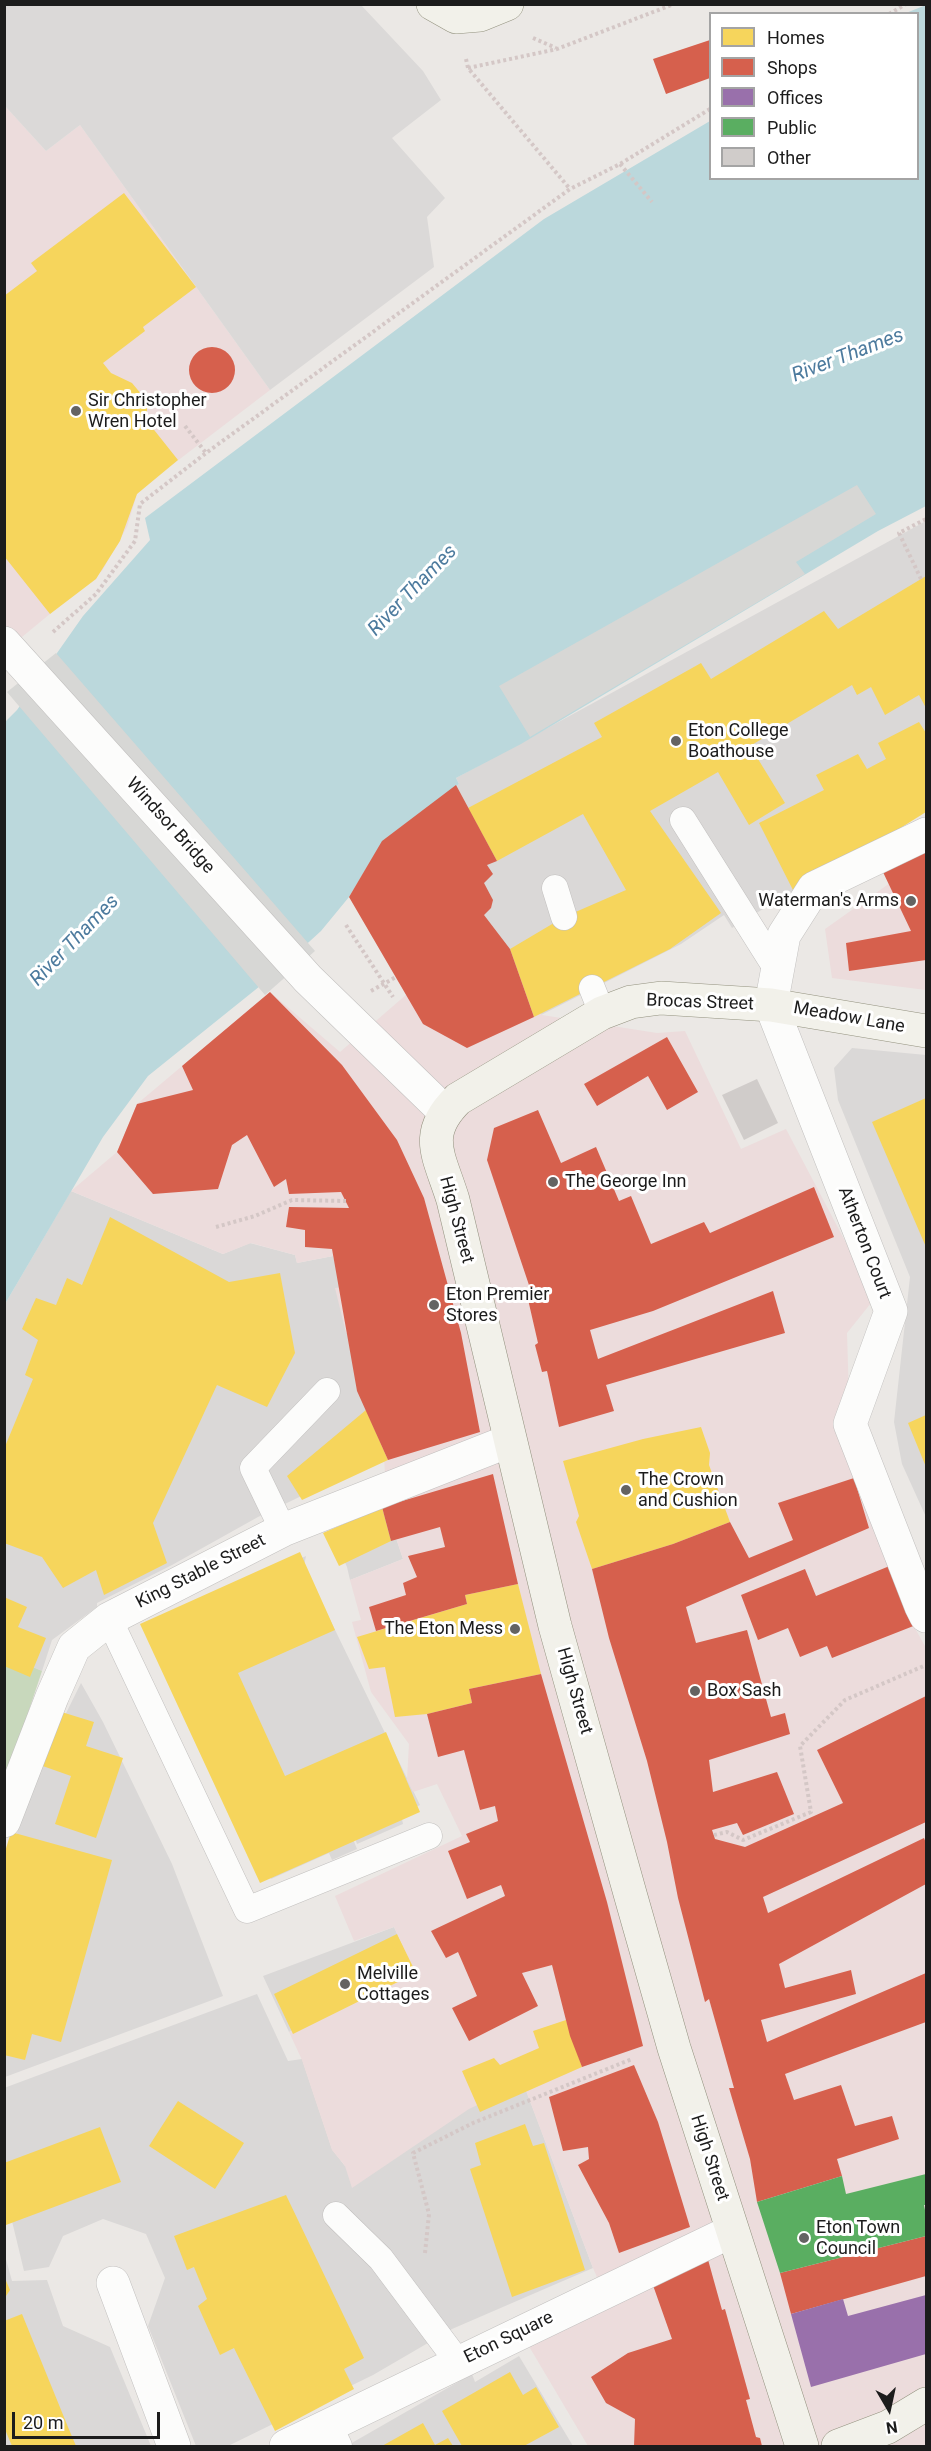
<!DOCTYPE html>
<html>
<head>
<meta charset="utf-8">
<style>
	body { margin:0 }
	#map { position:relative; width:931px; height:2451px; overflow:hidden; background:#ebe8e5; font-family:Roboto,sans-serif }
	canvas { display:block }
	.frame { position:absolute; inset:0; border:6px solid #1c1c1c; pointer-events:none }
	.legend { position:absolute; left:709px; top:12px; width:210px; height:168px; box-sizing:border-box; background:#fff; border:2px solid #a4a4a4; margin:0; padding:8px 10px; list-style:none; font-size:18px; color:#1c1c1c }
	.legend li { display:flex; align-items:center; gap:12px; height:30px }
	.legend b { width:30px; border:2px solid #a4a4a4 }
	.north { position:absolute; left:859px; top:2379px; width:60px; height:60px; -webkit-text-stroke:4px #fff; paint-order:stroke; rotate:171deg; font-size:16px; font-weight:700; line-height:24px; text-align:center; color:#1c1c1c }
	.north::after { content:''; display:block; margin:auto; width:21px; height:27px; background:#1c1c1c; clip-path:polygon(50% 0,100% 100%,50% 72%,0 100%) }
	.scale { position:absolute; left:12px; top:2412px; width:148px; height:27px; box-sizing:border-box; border:3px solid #1c1c1c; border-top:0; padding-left:8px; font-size:18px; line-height:21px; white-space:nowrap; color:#1c1c1c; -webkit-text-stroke:4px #fff; paint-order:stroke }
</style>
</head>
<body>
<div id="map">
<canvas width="931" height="2451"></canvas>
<div class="frame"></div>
<ul class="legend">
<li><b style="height:16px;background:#f6d55c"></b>Homes</li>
<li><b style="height:16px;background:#d6604d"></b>Shops</li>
<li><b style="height:16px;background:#9970ab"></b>Offices</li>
<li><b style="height:16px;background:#5aae61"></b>Public</li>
<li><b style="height:16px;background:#d0ccca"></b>Other</li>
</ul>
<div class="north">N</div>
<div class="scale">20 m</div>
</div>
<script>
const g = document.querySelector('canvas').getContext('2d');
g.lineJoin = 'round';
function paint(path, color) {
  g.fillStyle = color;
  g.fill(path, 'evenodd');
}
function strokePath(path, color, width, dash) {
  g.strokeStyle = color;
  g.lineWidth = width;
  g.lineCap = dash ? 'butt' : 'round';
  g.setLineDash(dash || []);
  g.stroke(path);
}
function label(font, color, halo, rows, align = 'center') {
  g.font = font + ' Roboto,sans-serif';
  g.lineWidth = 6;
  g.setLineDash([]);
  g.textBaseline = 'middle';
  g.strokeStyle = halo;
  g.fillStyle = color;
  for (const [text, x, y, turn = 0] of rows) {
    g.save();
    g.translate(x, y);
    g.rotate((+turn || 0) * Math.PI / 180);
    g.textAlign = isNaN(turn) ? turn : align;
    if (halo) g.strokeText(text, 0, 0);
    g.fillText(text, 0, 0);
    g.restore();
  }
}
paint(new Path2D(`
	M926,521V809L732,928L724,915L681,944L541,1015L383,841L459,784L456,778Z
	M852,1048L926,1055V1517L902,1464L894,1422L910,1277L838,1100L834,1068Z
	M71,1191L223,1254L250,1243L295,1255L297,1263L333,1256L343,1287L347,1333L384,1456L258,1517L172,1565L97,1603V1607L52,1640L42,1671L5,1655V1304Z
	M387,1511L403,1559L350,1580L347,1567L332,1534Z
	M306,1556L304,1566L420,1805L401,1814L403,1824L357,1844L355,1838L353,1839L357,1849L332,1860L329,1853L271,1879L240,1810L196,1607Z
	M81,1683L103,1722L172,1864L223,1996L5,2077V1876L31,1784Z
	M394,1927L415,1973L289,2032L263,1976Z
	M257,1994L288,2061L302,2059L332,2149L345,2166L523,2082L593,2268L452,2329L373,2375L228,2446H196L148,2326L165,2278L146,2234L103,2219L63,2236L49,2267L24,2271L5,2192L4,2088Z
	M4,2252L12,2281L47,2280L63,2326L110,2347L151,2446H5Z
	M519,2356L573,2446H351L350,2444L472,2374L475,2382Z`), '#dad8d7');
paint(new Path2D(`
	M5,106L46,151L80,125L270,390L138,491L127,527L102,571L5,651Z
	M926,864V990L832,978L825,929L897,878Z
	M504,945L542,1015L657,1033L685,1031L741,1149L786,1129L875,1298L847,1333L851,1463L911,1621L926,1648V2446H588L527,2343L607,2300L593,2268L523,2083L469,2109L352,2188L345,2166L332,2150L302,2060L289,2032L415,1973L394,1927L354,1941L335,1896L462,1836L437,1784L413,1792L407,1780L409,1744L371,1692L352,1622L361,1620L350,1580L403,1559L387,1511L384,1456L360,1333H346L335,1288L343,1287L333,1256L297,1263L295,1255L251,1243L223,1254L71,1191L117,1152L137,1104L270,992L340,1052L407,994Z`), '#ecdcdc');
paint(new Path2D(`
	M5,1655L42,1671L5,1782Z`), '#c8d8bc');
paint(new Path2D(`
	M5,5H361L423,71L441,100L392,138L445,198L427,217L434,267L270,390L80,125L46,151L5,106Z`), '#dbd9d8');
paint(new Path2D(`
	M926,5V506L878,531L521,744L456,778L459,784L383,841L349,897L321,931L265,982L148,1076L103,1137L5,1304V722L17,710L83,616L150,540L145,518L544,219L710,121V178H918V14L906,13Z`), '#bbd8dc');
paint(new Path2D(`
	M857,485L876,514L796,562L805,574L530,737L499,686Z
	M56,653L315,951L265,995L7,692Z`), '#d7d7d5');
paint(new Path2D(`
	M124,193L196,287L143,327L145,331L103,363L111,373L132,383L147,401V421L178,460L137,494L120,541L96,579L50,614L4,556V296L37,271L31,263Z
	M926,576V708L919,695L885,715L871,687L857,695L852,685L750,746L785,803L749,825L718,772L650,811L721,913L670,949L534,1017L510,949L564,917L626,890L583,814L497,861L468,808L602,737L594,723L701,663L711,679L824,611L838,629Z
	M919,722L926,733V812L795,894L759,823L824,790L816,775L858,754L867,769L886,759L878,743Z
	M926,1098V1247L872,1122Z
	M110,1217L229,1282L280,1273L295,1353L267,1407L217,1385L153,1523L167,1563L104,1595L96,1570L63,1588L42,1557L4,1543V1449L33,1379L25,1375L38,1340L22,1329L36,1298L56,1305L67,1278L82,1285Z
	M366,1410L388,1460L302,1500L287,1476Z
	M926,1415V1467L908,1423Z
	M701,1427L710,1453L709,1465L730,1522L673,1544L592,1569L576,1522L579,1516L563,1461L643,1439Z
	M382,1507L391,1541L339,1566L323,1533Z
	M300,1552L335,1630L238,1673L285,1776L386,1732L420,1812L260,1883L140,1624Z
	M518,1584L541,1674L469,1689L472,1703L427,1714L395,1717L385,1667L369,1669L357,1637L467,1604L465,1595Z
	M4,1597L27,1607L18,1627L46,1638L30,1677L4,1666Z
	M55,1710L94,1722L86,1746L123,1758L96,1838L55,1824L71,1776L37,1764Z
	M11,1832L112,1860L61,2042L32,2034L25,2060L4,2055V1855Z
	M397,1934L416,1973L293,2034L274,1994Z
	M566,2020L582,2067L480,2112L462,2071L494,2058L500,2065L539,2048L533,2031Z
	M178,2101L244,2143L215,2189L149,2146Z
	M525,2124L533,2146L544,2143L585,2270L512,2297L470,2169L481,2165L475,2143Z
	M100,2127L121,2182L6,2225L4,2163Z
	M286,2195L364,2358L344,2369L354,2389L275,2431L234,2348L220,2355L198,2306L207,2299L194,2267L187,2270L174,2236Z
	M4,2276L10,2290L4,2299Z
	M22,2314L68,2427L76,2446H12L4,2427V2321Z
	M510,2372L523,2395L536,2387L559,2427L524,2446H462L442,2411Z
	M423,2423L435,2445L448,2438L453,2446H382Z`), '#f6d55c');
paint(new Path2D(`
	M710,40V78L666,94L653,59Z
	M189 370a23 23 0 1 1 46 0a23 23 0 1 1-46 0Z
	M456,785L497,861L487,865L493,874L484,883L493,900L491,908L484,915L510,949L534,1017L467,1048L423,1024L349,897L382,841Z
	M926,850V960L849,971L846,943L911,931L882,870Z
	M270,992L342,1065L397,1140L424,1198L461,1333L480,1432L388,1460L357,1391L332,1249L305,1247V1230L286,1227L289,1207L349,1208L341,1192L289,1194L286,1179L274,1187L247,1135L232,1145L218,1189L153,1194L117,1152L137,1104L193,1090L182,1066Z
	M667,1037L698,1092L667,1110L648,1076L597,1106L584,1084Z
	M538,1110L561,1163L596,1147L619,1201L631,1196L651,1244L704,1222L710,1233L814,1187L834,1237L653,1311L590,1330L598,1359L773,1291L785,1333L606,1385L614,1411L559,1427L547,1371L542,1372L535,1345L538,1343L527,1295L532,1294L487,1160L494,1128Z
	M493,1474L518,1584L465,1595L467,1604L376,1631L369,1607L406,1595L403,1583L417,1577L408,1556L445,1547L440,1527L391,1541L382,1507Z
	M854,1478L869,1528L686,1607L696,1643L747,1630L771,1717L785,1713L790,1734L709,1760L713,1792L777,1772L794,1814L743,1835L737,1823L712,1830L715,1839L745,1847L843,1803L817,1750L926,1696V1822L763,1897L768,1913L924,1838L926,1843V1884L779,1964L785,1988L851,1970L856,1994L761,2020L767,2042L926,1973V2022L785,2074L794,2100L841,2085L855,2126L892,2116L899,2139L837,2159L842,2176L757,2202L750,2159L729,2088H734L709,1999L705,2002L678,1898L667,1842L647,1761L609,1638L592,1569L673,1544L730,1522L749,1558L793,1540L778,1503Z
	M892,1565L916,1625L832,1658L827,1646L800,1657L788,1628L758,1640L741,1595L805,1569L816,1596Z
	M541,1674L607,1902L643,2046L582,2067L570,2036L552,1965L522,1973L538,2006L469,2041L452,2008L477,1996L458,1952L446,1958L431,1931L505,1896L501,1885L467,1899L448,1851L470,1842L466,1834L498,1821L495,1806L480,1810L464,1750L438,1757L427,1714L472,1703L469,1689Z
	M634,2065L658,2122L690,2227L619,2253L609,2223L578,2165L589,2159L588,2147L563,2151L549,2097Z
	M926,2236V2276L791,2314L780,2273Z
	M707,2256L722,2310L725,2309L750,2399L746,2400L756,2437L760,2438L762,2446H634L635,2419L606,2403L591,2377L628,2353L672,2339L649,2274Z`), '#d6604d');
paint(new Path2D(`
	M926,2295V2354L811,2387L791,2314L843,2299L848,2316Z`), '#9970ab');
paint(new Path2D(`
	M926,2174V2205H924L926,2215V2236L780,2273L757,2202L842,2176L846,2194Z`), '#5aae61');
paint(new Path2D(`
	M757,1079L778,1123L744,1140L722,1095Z`), '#d0ccca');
const lane = new Path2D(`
	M683,820L778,971
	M555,888L564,917
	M592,988L602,1013
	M283,1530L253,1468L327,1391
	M109,1619L247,1910L429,1836
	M336,2215L381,2259L458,2362
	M329,2425L339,2446`);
const street = new Path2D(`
	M4,643L308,979L445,1112
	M926,834L814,888L784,935L771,1005L891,1311L850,1424L921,1606L926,1616
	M4,1821L52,1697L74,1647L109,1619L283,1530L509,1441
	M113,2283L174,2446
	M286,2446L732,2231`);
const secondary = new Path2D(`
	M433,4L456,17L480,15L507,4
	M802,2446L674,2048L631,1897L555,1626L453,1200C440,1157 421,1135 458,1099L602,1013L631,1002L661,998L771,1005L926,1031
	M838,2446L888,2427L926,2404`);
strokePath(lane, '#c2c0bf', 27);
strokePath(street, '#c2c0bf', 34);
strokePath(secondary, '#93927f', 34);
strokePath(new Path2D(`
	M889,14L906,4
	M533,38L556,48
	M466,59L468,68L570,189
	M468,68L557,49L674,4
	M620,164L652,202
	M185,426L206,453
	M921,579L899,533L926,519
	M53,632L96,594L135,541L140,504L206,453L570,189L620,164L710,109
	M346,925L393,997
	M216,1227L255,1216L292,1200L346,1201
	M714,1835L727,1832L743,1840L811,1812L800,1746L845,1700L926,1665
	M425,2253L429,2214L413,2153L473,2123L632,2059`), '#d4c7c6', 4, [3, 3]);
strokePath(lane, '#fcfcfb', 26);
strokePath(street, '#fcfcfb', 33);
strokePath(secondary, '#f2f1ea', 33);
strokePath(new Path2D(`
	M371,991L396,977`), '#d4c7c6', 4, [3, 3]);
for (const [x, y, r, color] of [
	[76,411,6,"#646362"],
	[676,741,6,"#646362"],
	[911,901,6,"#646362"],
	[553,1182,6,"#646362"],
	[434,1305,6,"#646362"],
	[626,1490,6,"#646362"],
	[515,1629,6,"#646362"],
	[695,1691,6,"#646362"],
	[345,1984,6,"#646362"],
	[804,2238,6,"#646362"]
]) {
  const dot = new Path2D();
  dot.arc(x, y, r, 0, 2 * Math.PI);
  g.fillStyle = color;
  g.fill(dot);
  strokePath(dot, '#fff', 2);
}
label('18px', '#1c1c1c', '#fff', [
	["Sir Christopher",88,401],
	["Wren Hotel",88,422],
	["Eton College",688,731],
	["Boathouse",688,752],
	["Waterman's Arms",899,901,"right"],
	["The George Inn",565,1182],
	["Eton Premier",446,1295],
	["Stores",446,1316],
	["The Crown",638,1480],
	["and Cushion",638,1501],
	["The Eton Mess",503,1629,"right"],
	["Box Sash",707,1691],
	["Melville",357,1974],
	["Cottages",357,1995],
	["Eton Town",816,2228],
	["Council",816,2249]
], 'left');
label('18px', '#1c1c1c', '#fff', [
	["Windsor Bridge",170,826,48],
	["Brocas Street",700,1003,2],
	["Meadow Lane",849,1018,10],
	["High Street",456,1220,75],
	["Atherton Court",864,1243,69],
	["King Stable Street",201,1572,-27],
	["High Street",574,1691,74],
	["High Street",709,2158,72],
	["Eton Square",509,2338,-26]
]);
label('italic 20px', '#4d7b9e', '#fff', [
	["River Thames",848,356,-21],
	["River Thames",413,591,-46],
	["River Thames",75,941,-46]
]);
</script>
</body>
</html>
